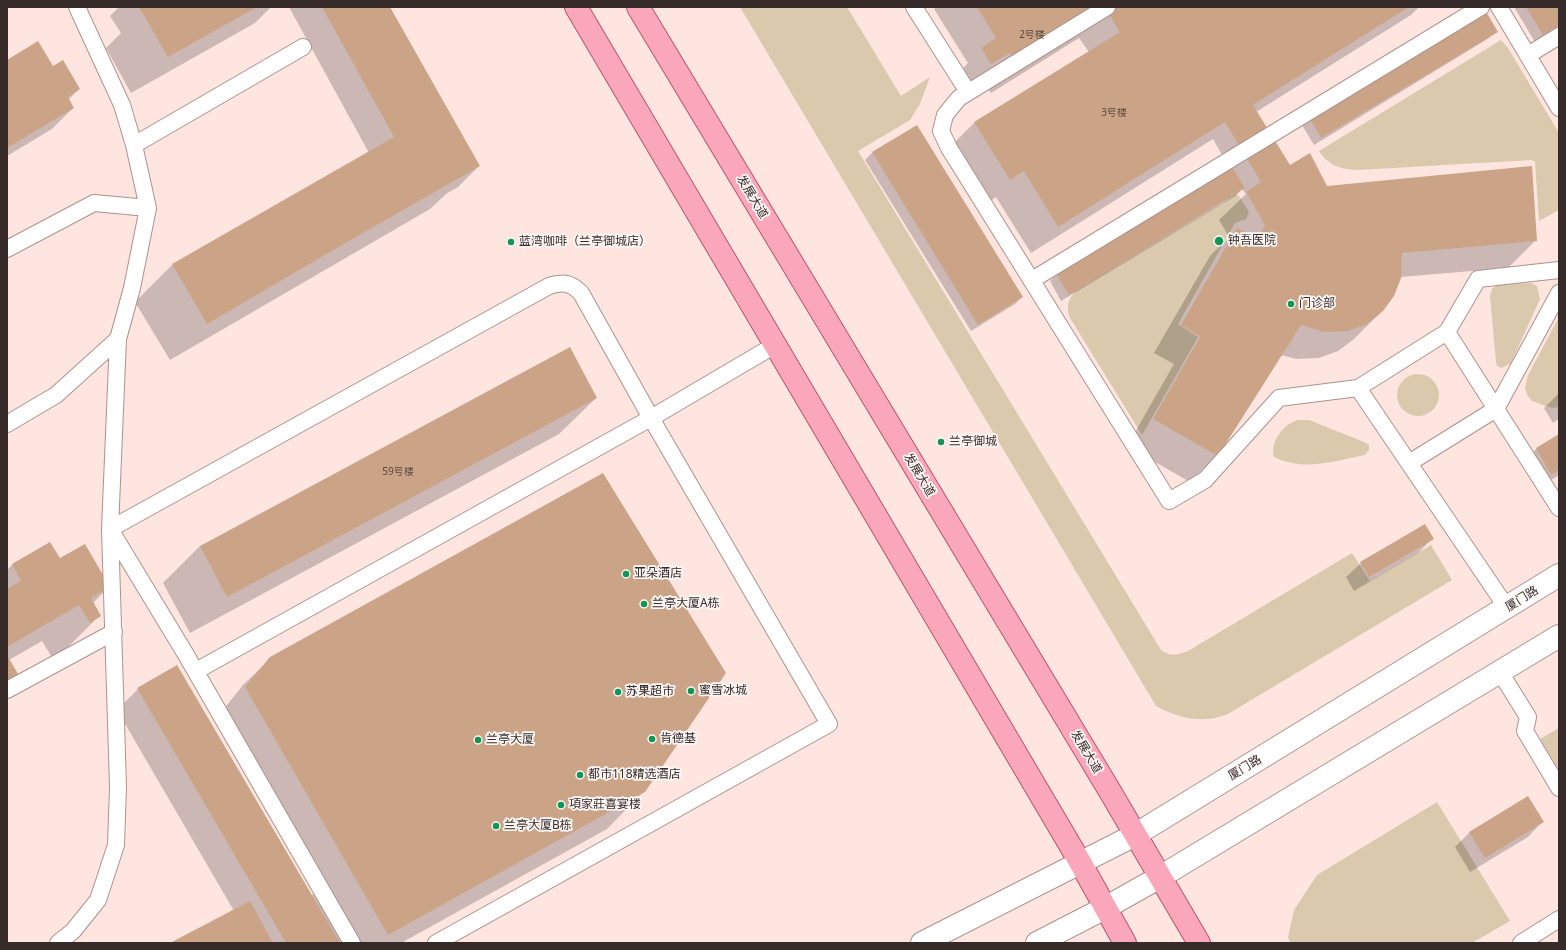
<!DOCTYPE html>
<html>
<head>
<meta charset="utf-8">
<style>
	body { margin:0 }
	#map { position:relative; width:1566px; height:950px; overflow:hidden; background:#fee5e0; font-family:"Noto Sans",sans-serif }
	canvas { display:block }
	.frame { position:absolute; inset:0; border:8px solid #362b28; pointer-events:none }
</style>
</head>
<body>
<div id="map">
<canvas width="1566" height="950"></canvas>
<div class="frame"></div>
</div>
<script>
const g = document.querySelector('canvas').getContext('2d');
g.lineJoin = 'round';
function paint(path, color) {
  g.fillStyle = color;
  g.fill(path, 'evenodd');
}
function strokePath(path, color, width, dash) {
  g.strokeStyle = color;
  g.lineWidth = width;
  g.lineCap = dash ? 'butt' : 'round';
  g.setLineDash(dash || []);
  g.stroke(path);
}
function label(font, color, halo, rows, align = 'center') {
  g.font = font + ' "Noto Sans","Noto Sans SC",sans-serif';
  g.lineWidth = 3.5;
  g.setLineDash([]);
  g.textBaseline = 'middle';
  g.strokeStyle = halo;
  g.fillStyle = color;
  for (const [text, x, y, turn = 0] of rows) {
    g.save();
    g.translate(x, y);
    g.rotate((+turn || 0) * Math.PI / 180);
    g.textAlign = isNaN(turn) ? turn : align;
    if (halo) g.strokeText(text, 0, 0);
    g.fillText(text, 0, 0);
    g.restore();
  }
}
paint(new Path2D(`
	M740,7H847L901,96L930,77L920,104L910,120L858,151L1161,650C1171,657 1177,655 1188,651L1352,553L1370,581L1431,545L1452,580L1228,714C1204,724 1179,719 1156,706Z
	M1501,40L1508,48L1559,133V210L1539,221L1535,162L1532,160L1358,170C1340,169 1329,166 1319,151Z
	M1235,194L1240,197L1249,212L1246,219L1235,223L1178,324L1198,337L1142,435L1070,318C1065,306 1069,297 1078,289L1223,203Z
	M1531,283L1537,286L1540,299L1511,363L1502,368L1497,366L1496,362L1490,296L1492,289L1497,285Z
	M1559,317V407L1552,408L1532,401L1527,395L1525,388L1528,375Z
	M1397 395a21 21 0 1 1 42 0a21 21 0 1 1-42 0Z
	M1299,420H1309L1364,442L1369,445V450L1365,455C1334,461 1305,472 1274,457C1269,442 1285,422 1299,420Z
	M1559,728V770L1540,739Z
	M1437,802L1510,921L1472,943H1290L1288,937L1294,910L1317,875Z`), '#dac9ac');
paint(new Path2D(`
	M119,7H271L255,23L131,93L106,48L121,33L110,16Z
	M289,7H389L479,166L458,187L446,194L430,209L170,360L135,302L172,265L369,153Z
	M936,7H1419L1411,15L1256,112L1289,165L1327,187L1536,240L1508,268L1400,277L1382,311L1354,339L1338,351L1319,358L1296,359L1281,355L1217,455L1190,482L1127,446L1174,364L1154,353L1210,256L1229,237L1219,220L1246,194L1242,189L1237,195L1061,301L1050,281L1057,274L1230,169L1213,139L1031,253L996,197L983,206L947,150L974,123L1089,52L1079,38L991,93L982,79L964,91L955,76L968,63L934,9Z
	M1514,7H1559V27L1535,42Z
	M1496,31L1489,38L1314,145L1302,125L1309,118Z
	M7,61L53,67L79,89L68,100L73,108L52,129L7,156Z
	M917,126L1022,297L1015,304L971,331L865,160L872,153Z
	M1559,393V419L1553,423L1544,408Z
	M596,398L559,434L190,633L163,583L200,546Z
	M1559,436V475L1537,489L1522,464L1536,449Z
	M1432,539L1418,553L1354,591L1346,577L1361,563Z
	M50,543L60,560L109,587L93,603L100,615L63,652L53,659L42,641L9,660L17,673L7,683V570L12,565Z
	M271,658L644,791L607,829L401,943H173L234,911L117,710L138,689L311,896L320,887L219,715L243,685Z
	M1528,797L1542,822L1528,837L1470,872L1455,847L1469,833Z`), '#0003');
paint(new Path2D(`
	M139,7H257L168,57Z
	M322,7H390L480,166L342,245L207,324L172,264L394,137Z
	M977,7H1409L1253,105L1290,165L1310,153L1327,186L1532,166L1537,241L1402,253L1401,278L1394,296L1383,311L1367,324L1348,331L1324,332L1301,325L1218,456L1153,419L1200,337L1181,325L1237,228L1258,239L1265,225L1246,192L1261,182L1225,122L1058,227L1024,171L1010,180L974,122L1120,32L1107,11L1019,67L1010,53L991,64L981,48L996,38Z
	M1526,7H1559V25L1543,35Z
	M1485,10L1498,32L1321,138L1309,117Z
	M38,41L53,66L63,60L80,89L68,97L74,108L7,148V60Z
	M917,125L1023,297L978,325L872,152Z
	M1232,167L1245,188L1069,295L1056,274Z
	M570,347L597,398L227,597L200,546Z
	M1559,434V470L1551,475L1536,448Z
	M603,473L726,673L645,792L388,935L245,687L270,657Z
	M1425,524L1434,539L1369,577L1360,562Z
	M50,542L60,558L85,544L110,587L91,598L101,616L90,623L79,605L7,647V589L21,581L12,564Z
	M7,655L18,674L7,680Z
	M177,665L340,943H286L137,688Z
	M1528,796L1544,822L1485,858L1469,832Z
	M250,901L273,943H170Z`), '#cba487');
const service = new Path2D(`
	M914,7L968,92
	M1107,7L959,98L945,115L941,131L949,148L1169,501L1205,480L1279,398L1358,388L1447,332L1478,279L1559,270
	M1499,7L1559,108
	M1528,55L1559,36
	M134,145L303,47
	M7,249L94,203L148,208
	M1032,280L1481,7
	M1447,332L1559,508
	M1358,388L1507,608
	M7,424L56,395L118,339L132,288L148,208L134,145L122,105L77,7
	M1409,463L1496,409L1559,293
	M110,529L549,286C563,282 570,282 581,293L651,418L775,345
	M111,531L185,653L352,943
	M196,671L651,418L829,724L436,943
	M1500,672L1528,717L1525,731L1559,788
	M7,690L114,632
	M58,943L73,931L98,900L116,845L118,787L110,529L118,339
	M1521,943L1559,919`);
const tertiary = new Path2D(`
	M922,943L1135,835L1559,575
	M1037,943L1105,908L1160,877L1559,636`);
const primary = new Path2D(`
	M576,7L1080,862L1125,943
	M638,7L1108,788L1199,943`);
strokePath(service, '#ad928c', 18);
strokePath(tertiary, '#ad928c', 24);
strokePath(primary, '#b5566a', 24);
strokePath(service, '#fff', 16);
strokePath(tertiary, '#fff', 22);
strokePath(primary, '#fba7bb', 22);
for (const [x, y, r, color] of [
	[1219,241,5,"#119656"],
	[511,242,4,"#119656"],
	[1291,304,4,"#119656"],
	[941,442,4,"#119656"],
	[626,574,4,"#119656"],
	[644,604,4,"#119656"],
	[691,691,4,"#119656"],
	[618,692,4,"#119656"],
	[652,739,4,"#119656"],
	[478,740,4,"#119656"],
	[580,775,4,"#119656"],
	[561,805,4,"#119656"],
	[496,826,4,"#119656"]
]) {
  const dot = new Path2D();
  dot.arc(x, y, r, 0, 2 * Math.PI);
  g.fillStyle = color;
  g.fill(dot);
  strokePath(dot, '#fdf7f6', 1.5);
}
label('10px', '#5b4940', null, [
	["2号楼",1032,35],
	["3号楼",1114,113],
	["59号楼",398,472]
]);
label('12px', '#362b28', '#fdf7f6', [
	["发展大道",752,197,59],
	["发展大道",919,475,59],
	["厦门路",1522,599,-32],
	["发展大道",1086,752,59],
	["厦门路",1245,768,-31]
]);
label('12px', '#362b28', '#fdf7f6', [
	["钟吾医院",1228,241],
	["蓝湾咖啡（兰亭御城店）",519,242],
	["门诊部",1299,304],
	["兰亭御城",949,442],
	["亚朵酒店",634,574],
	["兰亭大厦A栋",652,604],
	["蜜雪冰城",699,691],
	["苏果超市",626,692],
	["肯德基",660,739],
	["兰亭大厦",486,740],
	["都市118精选酒店",588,775],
	["項家莊喜宴楼",569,805],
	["兰亭大厦B栋",504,826]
], 'left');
</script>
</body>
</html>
